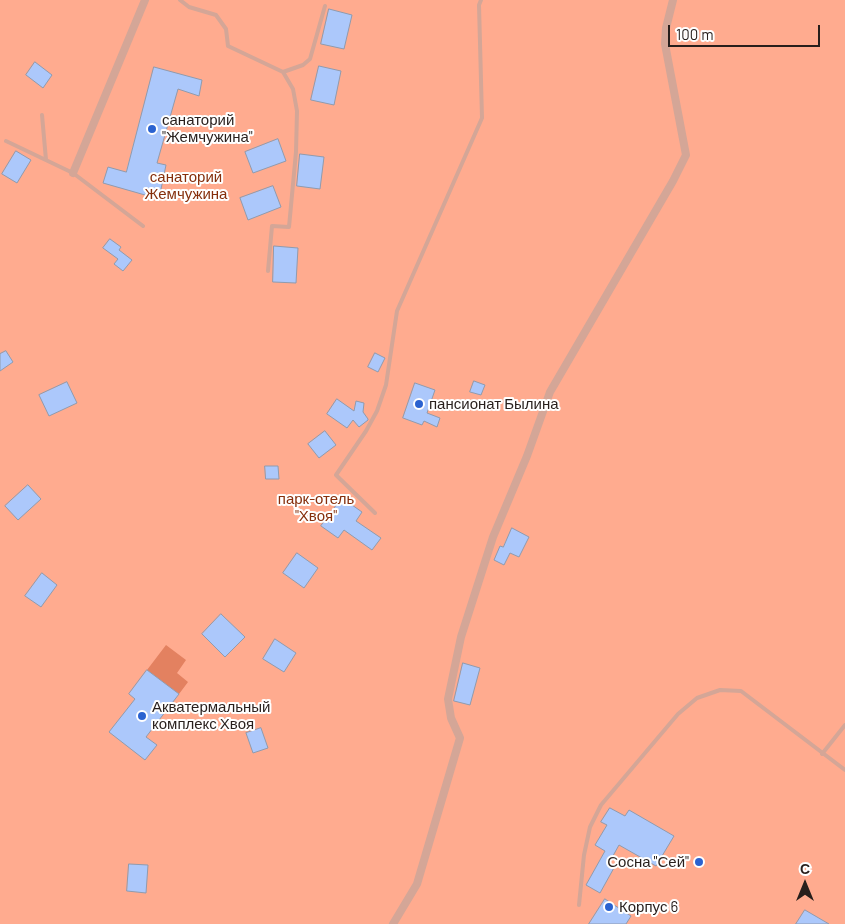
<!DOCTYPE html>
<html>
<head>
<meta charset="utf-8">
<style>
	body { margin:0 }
	#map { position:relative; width:845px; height:924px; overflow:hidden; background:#fee9e2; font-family:Barlow,sans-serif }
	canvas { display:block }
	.north { position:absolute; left:780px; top:859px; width:50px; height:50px; -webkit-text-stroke:4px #fff; paint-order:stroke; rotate:0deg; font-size:14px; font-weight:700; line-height:20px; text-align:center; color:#281f1c }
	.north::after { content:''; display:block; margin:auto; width:18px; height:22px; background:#281f1c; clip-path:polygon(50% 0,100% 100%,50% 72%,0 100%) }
	.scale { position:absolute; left:668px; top:25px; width:152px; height:22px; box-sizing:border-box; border:2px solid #281f1c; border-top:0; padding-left:6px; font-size:15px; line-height:18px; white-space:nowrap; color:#281f1c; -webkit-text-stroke:4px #fff; paint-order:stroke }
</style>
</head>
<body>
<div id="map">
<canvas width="845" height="924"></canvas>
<div class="north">С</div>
<div class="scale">100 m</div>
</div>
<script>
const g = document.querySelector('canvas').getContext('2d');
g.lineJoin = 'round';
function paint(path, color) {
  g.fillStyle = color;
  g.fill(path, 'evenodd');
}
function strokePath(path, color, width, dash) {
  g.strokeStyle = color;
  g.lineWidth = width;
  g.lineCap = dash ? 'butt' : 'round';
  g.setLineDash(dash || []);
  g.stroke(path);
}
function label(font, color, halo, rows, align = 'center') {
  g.font = font + ' Barlow,sans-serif';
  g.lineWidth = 4;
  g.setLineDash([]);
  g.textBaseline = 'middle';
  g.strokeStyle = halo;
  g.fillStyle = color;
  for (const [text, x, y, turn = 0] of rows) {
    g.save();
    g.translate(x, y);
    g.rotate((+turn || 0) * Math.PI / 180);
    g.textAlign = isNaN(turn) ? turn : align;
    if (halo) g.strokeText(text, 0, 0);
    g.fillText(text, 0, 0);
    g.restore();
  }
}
paint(new Path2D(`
	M0,0H845V924H0Z`), '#ffab8f');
paint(new Path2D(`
	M166,645L186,660L177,673L188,682L179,694L147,670Z`), '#e38160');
const building = new Path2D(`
	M329,9L352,15L344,49L321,44Z
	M35,62L52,75L43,88L26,75Z
	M319,66L341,71L334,105L311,100Z
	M154,67L202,80L199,96L178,89L157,163L166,165L159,199L103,183L108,167L126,172Z
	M278,139L286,161L253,173L245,152Z
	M16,151L31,160L17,183L2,174Z
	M300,154L324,157L320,189L297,186Z
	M273,186L281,207L248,220L240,198Z
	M110,239L121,247L119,250L132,260L123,271L114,264L118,259L103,248Z
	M274,246L298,248L296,283L273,282Z
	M6,351L13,362L0,371V354Z
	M375,353L385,358L378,372L368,367Z
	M474,381L485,385L481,395L470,392Z
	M67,382L77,403L49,416L39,395Z
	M415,383L435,390L427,413L440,418L437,427L424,421L422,425L403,418Z
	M337,399L354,411L356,401L364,403L363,412L368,419V420L359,427L353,420L347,428L327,414Z
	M325,431L336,445L319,458L308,444Z
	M265,466H278L279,479H266Z
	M28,485L41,499L18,520L5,506Z
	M342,498L362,512L356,521L381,538L372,550L344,530L338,538L321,526Z
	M512,528L529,537L519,557L510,553L504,565L494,560L500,546L503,547Z
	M297,553L318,568L304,588L283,573Z
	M42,573L57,585L41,607L25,596Z
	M221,614L245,637L225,657L202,634Z
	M275,639L296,653L284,672L263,659Z
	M463,663L480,668L470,705L454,701Z
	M147,670L179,694L146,737L157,745L145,760L109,732L135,699L129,694Z
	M261,728L268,748L253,753L246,733Z
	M610,808L625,816L629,810L674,836L656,866L619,845L609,863L615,866L600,893L586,885L605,851L595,845L607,825L601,822Z
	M129,864L148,865L146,893L127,891Z
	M605,899L631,916L626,924H589Z
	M805,910L829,924H796Z`);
paint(building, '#acc8fb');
strokePath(building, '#909bae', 1);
strokePath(new Path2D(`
	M180,0L189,7L216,15L226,29L228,46L283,72L293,89L297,111L296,152L289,227L272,226L268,271
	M283,72L303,65L310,59L325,6
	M42,115L46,160
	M6,141L73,173L143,226
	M375,513L336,475L366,431L377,411L386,385L397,311L482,118L479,5L481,0
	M822,754L845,725
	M579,905L584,855L590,827L601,805L678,714L697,698L720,690L741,691L845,770`), '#d4a697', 4);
strokePath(new Path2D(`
	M73,173L145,0
	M393,924L417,884L460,738L451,718L448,699L461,637L493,537L527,456L550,392L673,181L686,155L665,44L666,28L673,0`), '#d4a697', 8);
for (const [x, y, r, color] of [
	[152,129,5,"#2a62d0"],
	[419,404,5,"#2a62d0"],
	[142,716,5,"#2a62d0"],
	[699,862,5,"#2a62d0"],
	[609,907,5,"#2a62d0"]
]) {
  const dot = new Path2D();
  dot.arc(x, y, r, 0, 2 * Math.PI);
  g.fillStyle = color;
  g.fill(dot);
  strokePath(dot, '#fff', 2);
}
label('15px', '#281f1c', '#fff', [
	["санаторий",162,120],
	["\"Жемчужина\"",162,137],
	["пансионат Былина",429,404],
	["Акватермальный",152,707],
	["комплекс Хвоя",152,724],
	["Сосна \"Сей\"",689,862,"right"],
	["Корпус 6",619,907]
], 'left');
label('15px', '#862f0c', '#fff', [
	["санаторий",186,177],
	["Жемчужина",186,194],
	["парк-отель",316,499],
	["\"Хвоя\"",316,516]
]);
</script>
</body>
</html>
